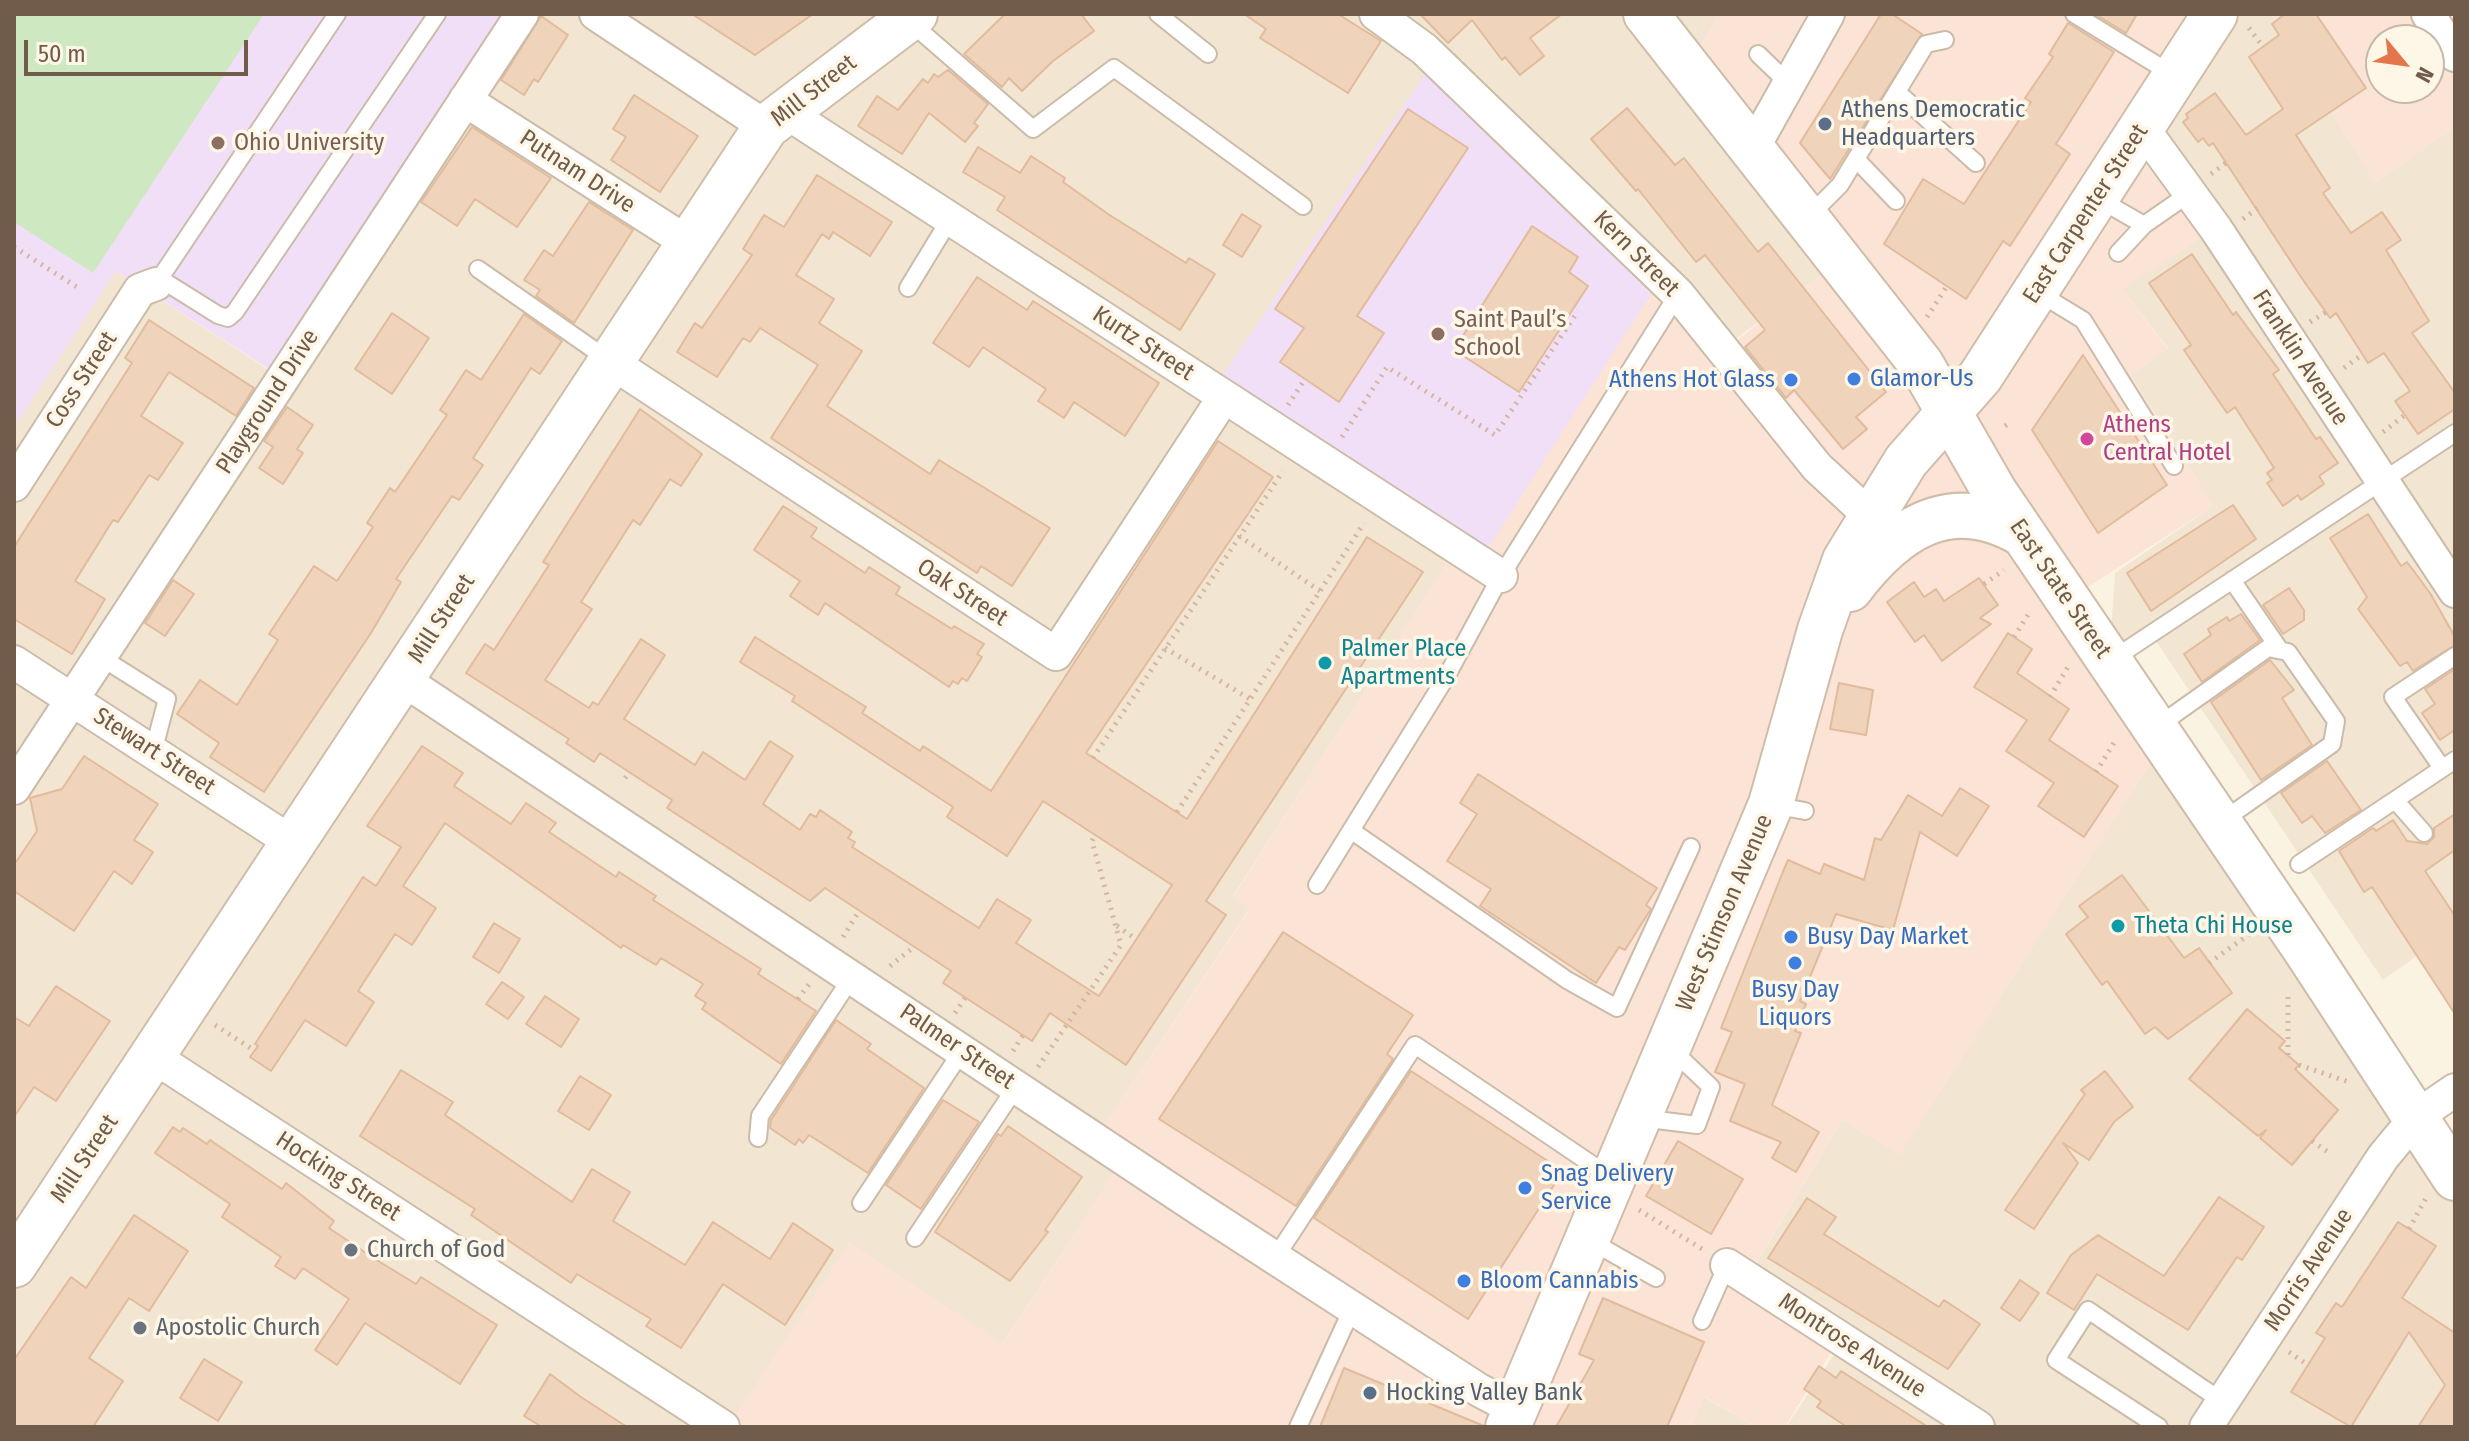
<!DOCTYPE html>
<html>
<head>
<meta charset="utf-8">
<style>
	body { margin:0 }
	#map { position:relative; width:2469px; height:1441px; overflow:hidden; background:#fbf3e2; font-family:"Fira Sans Condensed",sans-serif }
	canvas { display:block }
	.frame { position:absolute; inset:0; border:16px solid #715b4a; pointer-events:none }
	.north { position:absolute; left:2365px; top:24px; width:80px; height:80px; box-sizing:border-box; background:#fef7e8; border:2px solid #c6b9a9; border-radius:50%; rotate:119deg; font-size:22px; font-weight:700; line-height:32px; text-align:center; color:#715b4a }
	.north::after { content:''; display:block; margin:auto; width:28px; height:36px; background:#e1774b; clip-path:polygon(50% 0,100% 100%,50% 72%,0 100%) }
	.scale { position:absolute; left:24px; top:40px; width:224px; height:36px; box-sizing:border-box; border:4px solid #715b4a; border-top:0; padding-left:10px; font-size:24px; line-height:28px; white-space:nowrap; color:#715b4a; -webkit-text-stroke:6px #fef7e8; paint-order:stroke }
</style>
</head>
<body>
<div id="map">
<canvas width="2469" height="1441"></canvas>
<div class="frame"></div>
<div class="north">N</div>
<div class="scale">50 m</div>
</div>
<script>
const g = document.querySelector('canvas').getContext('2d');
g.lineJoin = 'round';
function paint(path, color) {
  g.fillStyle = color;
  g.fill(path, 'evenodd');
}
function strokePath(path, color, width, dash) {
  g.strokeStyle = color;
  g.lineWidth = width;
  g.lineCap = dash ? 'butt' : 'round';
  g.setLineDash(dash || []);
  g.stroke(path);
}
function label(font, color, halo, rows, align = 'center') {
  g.font = font + ' "Fira Sans Condensed",sans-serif';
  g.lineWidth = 7;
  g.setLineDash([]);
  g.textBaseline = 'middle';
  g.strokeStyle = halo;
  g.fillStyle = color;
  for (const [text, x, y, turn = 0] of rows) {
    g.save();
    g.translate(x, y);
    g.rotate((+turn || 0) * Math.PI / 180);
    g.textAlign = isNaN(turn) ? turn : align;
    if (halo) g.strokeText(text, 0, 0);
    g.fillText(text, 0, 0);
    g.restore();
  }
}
paint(new Path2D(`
	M521,14H1719L1688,67L1841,260L1457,548L1233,896L1250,908L1095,1139L1124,1159L1002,1344L728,1427H14V428L116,271L283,379Z
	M2215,14H2271L2375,182L2455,127V929L2383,980L2156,641L2109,662L2115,573L2213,506L2131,375L2168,348L2122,289L2142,127Z
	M2154,757L2455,1196V1427H1786L1851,1328L1754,1267L1842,1120L1900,1154Z
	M1704,1397L1756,1427H1691Z`), '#f2e5d1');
paint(new Path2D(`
	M1719,14H2244L2148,134L2216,229L2122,289L2168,349L2131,375L2213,506L2068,600L2154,757L1900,1155L1842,1120L1747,1278L1840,1338L1785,1427H1756L1705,1397L1691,1427H728L849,1242L1003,1343L1124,1159L1095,1139L1250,909L1233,897L1456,548L1435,59L1723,351L1840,260L1688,66Z
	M2271,14H2428L2455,55V127L2375,182ZM2381,40H2429V88H2381Z`), '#fbe4d6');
paint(new Path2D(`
	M14,14H505L272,371L116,271L14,428Z
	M1435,59L1661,278L1479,562L1213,390Z`), '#f0dff7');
paint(new Path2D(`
	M14,14H264L93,273L14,222Z`), '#cee8c1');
const building = new Path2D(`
	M692,14H813L755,55Z
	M1005,14H1081L1094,31L1053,61L1022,91L1009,78L1002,87L964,54Z
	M1244,14H1338L1381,41L1348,93L1260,38L1266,29Z
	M1420,14H1562L1530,38L1544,56L1520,75L1505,57L1502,60L1472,20L1448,43Z
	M1881,14H1892L1922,34L1830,179L1800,143Z
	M2095,14H2137L2126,33Z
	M2285,14H2316L2366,88L2296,135L2330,188L2323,193L2351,233L2382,212L2401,240L2386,250L2429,321L2412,333L2455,393V409L2418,434L2395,401L2410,391L2384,353L2368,363L2336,313L2330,318L2303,280L2213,143L2209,146L2203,138L2198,142L2183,122L2188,118L2186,114L2215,93L2246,135L2283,109L2249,57L2279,35L2272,24Z
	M541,16L568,35L538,82L534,79L524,95L501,80Z
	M2068,23L2114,52L2056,144L2070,154L2010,246L2003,241L1966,299L1884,244L1923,179L1964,204L2031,102L2025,98L2053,57L2049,54Z
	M948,70L988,104L974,123L978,126L965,142L929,113L902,154L858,126L877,96L898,110L923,79L928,83L934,74L938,77Z
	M634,95L698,136L660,192L611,160L626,137L613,129Z
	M1627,108L1675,165L1684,158L1758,252L1768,243L1886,392L1856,417L1867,429L1843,449L1794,390L1786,398L1745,347L1765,330L1705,255L1696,262L1638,189L1636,191L1591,139Z
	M1408,109L1468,148L1357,316L1384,333L1339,402L1280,362L1304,328L1275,309Z
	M472,127L551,178L517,227L475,199L457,226L421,202Z
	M978,147L1020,173L1031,156L1065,178L1063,182L1108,214L1186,263L1189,258L1215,274L1180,330L997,210L1005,197L963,172Z
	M817,175L892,222L870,256L833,232L829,239L822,234L796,275L834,299L819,323L862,351L827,406L930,474L939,460L1050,528L1012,586L981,566L977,573L771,438L818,365L760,328L750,342L743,338L717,377L677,352L695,323L702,328L752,255L743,249L764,215L784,227Z
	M589,202L633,230L574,323L536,296L540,290L524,280L544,250L553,256Z
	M1242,214L1261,226L1242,257L1223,245Z
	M1532,226L1578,257L1569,272L1588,286L1519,392L1454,350Z
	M2192,254L2233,315L2236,312L2279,370L2273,374L2316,439L2320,437L2338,463L2319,476L2324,484L2301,500L2298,495L2283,506L2267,483L2272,480L2267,473L2274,468L2235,407L2227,413L2207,384L2184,350L2191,345L2149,283Z
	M977,277L1027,310L1033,301L1159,383L1125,436L1074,402L1064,418L1038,401L1046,389L983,347L969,367L933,343Z
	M392,313L429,338L392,394L355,369Z
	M524,314L562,341L540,374L531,368L473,458L483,465L459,500L452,496L396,579L401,582L371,633L264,792L210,757L219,743L177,714L200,680L237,705L278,640L269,634L314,566L337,581L373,527L367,523L390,488L395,492L447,415L440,410L466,370L481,380Z
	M149,320L254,388L236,416L169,372L141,416L183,443L158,480L149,475L118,522L113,520L75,581L105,599L72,654L14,619V547L132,363L125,358Z
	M2083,355L2167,485L2098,533L2032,430Z
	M287,407L313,425L297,449L303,453L283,484L259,468L273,447L264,441Z
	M640,409L702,454L681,486L670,479L640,525L633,520L581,602L592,609L545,680L589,708L593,702L598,705L641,639L665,655L624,719L695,765L703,752L745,780L770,741L793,756L763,804L800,830L810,814L816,817L820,810L852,832L848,838L855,842L852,847L979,928L997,899L1031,920L1016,943L1099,996L1172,885L1043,801L1007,856L947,817L953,807L792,701L795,696L740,662L755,637L866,707L862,713L920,751L923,746L991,791L1218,441L1273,477L1086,753L1187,819L1367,537L1423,572L1206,901L1226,915L1126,1065L1050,1013L1032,1041L943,983L951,971L825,888L810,901L667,808L672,800L600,753L594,762L566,743L569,739L466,673L485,644L494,650L549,565L543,562Z
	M2233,505L2256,539L2151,611L2127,573Z
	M783,506L817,528L811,537L865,573L869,567L900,587L896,594L952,629L954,626L984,644L977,654L982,657L967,681L962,678L958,684L953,681L949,687L825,603L818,615L790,596L800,581L754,550Z
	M2368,514L2401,566L2407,562L2430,593L2455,637V645L2413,671L2407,662L2400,666L2358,609L2367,597L2330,538Z
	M1979,578L1998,605L1980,618L1991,624L1942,661L1924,635L1915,642L1887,602L1914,582L1924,597L1936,589L1944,601Z
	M173,580L194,594L165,636L145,623Z
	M2289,588L2304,610V620L2283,634L2263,605Z
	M2241,614L2260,640L2202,682L2184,654L2211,635L2208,629L2227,617L2229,621Z
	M2008,633L2032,649L2017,673L2069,709L2049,740L2118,786L2084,837L2038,806L2054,783L2006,751L2027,720L1974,687Z
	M2270,660L2294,690L2282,698L2312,745L2261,780L2211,702Z
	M2455,669V735L2453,731L2440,740L2422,713L2435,704L2425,689Z
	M1839,683L1873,690L1866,735L1830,729Z
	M422,746L463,773L454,786L511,824L526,803L556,823L549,832L616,877L619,872L656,896L653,900L761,969L758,974L816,1011L781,1064L702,1009L706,1003L695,996L703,984L661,958L656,965L623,945L621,948L445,823L403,886L436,908L412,945L395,934L358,991L374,1002L346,1046L305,1020L271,1071L250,1057L258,1046L255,1044L363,877L376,886L401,847L367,826Z
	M84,756L158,804L134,840L153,852L132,884L114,871L74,931L14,891V865L37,831L30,798L62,789Z
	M2327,761L2361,810L2325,833L2312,816L2302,823L2281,793Z
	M1478,774L1657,888L1646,905L1651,909L1649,912L1625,950L1619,947L1596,983L1480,906L1491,889L1447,861L1477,814L1460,803Z
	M1960,788L1989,806L1957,856L1920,832L1893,930L1836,914L1800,1001L1806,1004L1795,1031L1801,1033L1772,1105L1819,1132L1796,1172L1772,1158L1781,1142L1730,1121L1745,1084L1715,1072L1732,1032L1721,1028L1782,874L1788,860L1820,874L1824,864L1864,880L1875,838L1881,840L1908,795L1942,816Z
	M2455,814V850L2425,871L2455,916V1014L2372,887L2364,892L2339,851L2373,828L2376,831L2393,820L2407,841L2427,844L2434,837V828Z
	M2122,875L2184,958L2199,948L2232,993L2168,1039L2155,1027L2145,1034L2107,981L2102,985L2066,934L2088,917L2079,906Z
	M494,923L520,939L499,973L473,957Z
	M1283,932L1413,1015L1387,1054L1393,1059L1296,1206L1159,1119Z
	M502,982L524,997L508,1019L486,1004Z
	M56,986L110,1021L56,1101L34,1087L14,1117V1017L29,1026Z
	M545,996L579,1019L561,1047L526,1024Z
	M2247,1009L2285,1041L2279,1048L2299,1065L2295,1069L2338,1110L2292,1165L2260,1138L2266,1130L2258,1136L2189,1079Z
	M836,1020L871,1044L867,1049L924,1088L868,1173L809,1135L803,1143L799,1139L795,1145L770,1128L771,1120Z
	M401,1070L453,1102L445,1115L572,1202L592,1169L630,1192L613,1221L685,1265L713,1222L770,1259L793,1223L833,1250L785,1325L723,1284L681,1348L646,1326L651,1319L577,1274L571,1283L471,1215L475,1209L360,1136Z
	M1411,1071L1563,1171L1468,1319L1314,1218Z
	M2105,1071L2133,1107L2114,1122L2089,1160L2063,1143L2078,1163L2034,1229L2005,1210L2085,1094L2081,1090Z
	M580,1076L611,1095L589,1130L558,1111Z
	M943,1100L979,1122L921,1209L886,1185Z
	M1008,1126L1082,1177L1045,1230L1048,1232L1010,1281L935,1232L998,1134L1001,1136Z
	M173,1127L180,1132L183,1128L207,1144L210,1140L282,1189L286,1183L334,1221L329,1228L375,1259L416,1284L421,1277L497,1325L460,1384L365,1323L337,1365L315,1350L349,1299L303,1268L295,1279L275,1266L281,1257L222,1217L230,1204L155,1153Z
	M1678,1141L1743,1179L1711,1234L1646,1196Z
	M2219,1197L2264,1227L2242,1260L2237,1257L2188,1330L2097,1274L2074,1310L2047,1293L2071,1255L2098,1235L2164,1276Z
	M1807,1198L1836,1217L1824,1234L1939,1307L1944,1300L1980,1324L1948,1369L1768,1258Z
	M134,1215L188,1251L149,1311L129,1298L89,1358L123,1381L93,1427H14V1360L71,1277L86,1288Z
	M2398,1222L2436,1246L2402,1298L2455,1333V1427H2418L2445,1385L2409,1332L2351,1427L2291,1392L2325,1338L2316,1333L2336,1303L2342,1307Z
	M2020,1280L2039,1293L2020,1321L2001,1308Z
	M1603,1298L1704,1342L1667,1427H1556L1594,1360L1579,1354Z
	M204,1359L242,1382L218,1421L180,1398Z
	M1819,1366L1836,1378L1841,1371L1928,1427H1847L1817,1407L1821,1401L1804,1389Z
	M1344,1368L1484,1426V1427H1320Z
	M550,1374L581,1397L627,1427H542L524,1416Z`);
paint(building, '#efd3bb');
strokePath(building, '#e1bb9c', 2);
const lane = new Path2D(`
	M1158,14L1208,54
	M2074,14L2175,76
	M910,22L1033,129L1114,68L1303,206
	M1758,54L1789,84
	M1897,92L1976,163
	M1856,159L1896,201
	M2097,198L2144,225L2190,193
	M1809,216L1840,185L1926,44L1945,40
	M2118,253L2144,225
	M478,269L610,361
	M159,278L218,315L228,318L235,312L437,14
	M156,284L337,14
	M908,288L950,219
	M2037,292L2083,320L2174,466
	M2232,580L2280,650
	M102,658L167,699L153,752
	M2110,661L2455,433
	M2155,728L2268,648L2288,652L2336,721L2332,744L2222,821
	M2442,768L2393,697L2455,656
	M2395,800L2424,833
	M1772,805L1805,811
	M1352,831L1567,980L1617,1008L1691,847
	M2299,864L2455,760
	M1317,885L1445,679L1501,576L1678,294
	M1641,1118L1697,1125L1711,1087L1670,1048
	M758,1138L760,1116L852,977
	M861,1203L962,1051
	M915,1238L1016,1087
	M1589,1240L1656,1278
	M1275,1258L1415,1045L1612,1178
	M1702,1321L1727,1265
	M1298,1427L1352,1309
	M2159,1427L2056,1360L2088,1310L2223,1402`);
const street = new Path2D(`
	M596,14L766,127
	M1376,14L1424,49L1678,294L1817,467L1871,517
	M2428,14L2455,55
	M465,100L690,244
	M784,111L1501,576
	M2142,127L2216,229L2455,591
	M1753,148L1828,14
	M611,362L1056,654L1224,397
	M14,485L140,290L156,284
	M14,662L293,843
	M402,679L1201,1210L1479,1390L1515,1409
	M14,788L522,14
	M154,1057L723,1427
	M1727,1265L1978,1427
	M2206,1427L2383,1157L2417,1116L2455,1090`);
const secondary = new Path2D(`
	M1646,14L1921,364L1994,491L2305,949L2455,1178
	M1850,589C1896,528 1951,491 2024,535
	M14,1265L766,127L915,14
	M1508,1427L1771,804L1820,630L1845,560L1906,461L1980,377L2215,14`);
strokePath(lane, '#cbbba9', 20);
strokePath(street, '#cbbba9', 36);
strokePath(secondary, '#d0bda9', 48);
strokePath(new Path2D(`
	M2249,28L2263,47
	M2211,174L2226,163
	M2243,219L2258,208
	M14,247L80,289
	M1927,317L1947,286
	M2310,322L2326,312
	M2344,368L2363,354
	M1288,405L1305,379
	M2005,426L2008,424
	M2383,432L2405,415
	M1342,437L1387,367L1495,435L1578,311
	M1239,536L1320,591
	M1984,584L2004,570
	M2014,637L2031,610
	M1165,648L1250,699
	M2050,697L2069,665
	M1093,758L1283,471
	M2096,772L2117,738
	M625,778L629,773
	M1177,812L1364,523
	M1117,926L1136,939
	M843,937L859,911
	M2209,963L2251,933
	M890,966L914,947
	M798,999L810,983
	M955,1013L965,998
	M215,1025L255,1051
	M1013,1051L1023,1035
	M2288,1055V991
	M2299,1065L2349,1082
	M1038,1067L1121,945L1092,841L1095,835
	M2312,1141L2331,1154
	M1639,1210L1702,1249
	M2409,1229L2426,1198
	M2289,1352L2308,1365`), '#d4b79e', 5, [2, 6]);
strokePath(lane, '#fff', 16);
strokePath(street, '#fff', 32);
strokePath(secondary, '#fff', 44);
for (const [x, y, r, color] of [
	[1825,124,8,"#5c6f8a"],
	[218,143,8,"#8d6e63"],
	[1438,334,8,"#8d6e63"],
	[1854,379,8,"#3f7fe0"],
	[1791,380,8,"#3f7fe0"],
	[2087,439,8,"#d1479c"],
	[1325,663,8,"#0f9aa8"],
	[2118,926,8,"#0f9aa8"],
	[1791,937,8,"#3f7fe0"],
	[1795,963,8,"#3f7fe0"],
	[1525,1188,8,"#3f7fe0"],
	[351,1250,8,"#6b7280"],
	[1464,1281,8,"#3f7fe0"],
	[140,1328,8,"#6b7280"],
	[1370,1393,8,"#5c6f8a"]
]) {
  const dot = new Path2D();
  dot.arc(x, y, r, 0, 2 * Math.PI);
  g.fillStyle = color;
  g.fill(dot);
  strokePath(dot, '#fef7e8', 3);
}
label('24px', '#715b4a', '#fef7e8', [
	["Mill Street",814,91,-38],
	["Putnam Drive",577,172,33],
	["East Carpenter Street",2086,214,-57],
	["Kern Street",1636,254,45],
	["Kurtz Street",1143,344,33],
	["Franklin Avenue",2300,358,57],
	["Coss Street",82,380,-57],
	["Playground Drive",268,402,-57],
	["East State Street",2060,589,56],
	["Oak Street",962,593,33],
	["Mill Street",442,619,-57],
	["Stewart Street",154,752,33],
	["West Stimson Avenue",1725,913,-67],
	["Palmer Street",957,1047,34],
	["Mill Street",85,1159,-56],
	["Hocking Street",338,1177,33],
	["Morris Avenue",2309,1270,-57],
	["Montrose Avenue",1852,1346,33]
]);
label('24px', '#4e5e75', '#fef7e8', [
	["Athens Democratic",1841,110],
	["Headquarters",1841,138],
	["Hocking Valley Bank",1386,1393]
], 'left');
label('24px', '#785e54', '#fef7e8', [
	["Ohio University",234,143],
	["Saint Paul’s",1454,320],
	["School",1454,348]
], 'left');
label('24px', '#366cbe', '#fef7e8', [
	["Glamor-Us",1870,379],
	["Athens Hot Glass",1775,380,"right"],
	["Busy Day Market",1807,937],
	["Busy Day",1795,990,"center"],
	["Liquors",1795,1018,"center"],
	["Snag Delivery",1541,1174],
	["Service",1541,1202],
	["Bloom Cannabis",1480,1281]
], 'left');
label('24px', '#b23c85', '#fef7e8', [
	["Athens",2103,425],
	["Central Hotel",2103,453]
], 'left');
label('24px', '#0d838f', '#fef7e8', [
	["Palmer Place",1341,649],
	["Apartments",1341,677],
	["Theta Chi House",2134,926]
], 'left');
label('24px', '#5b616d', '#fef7e8', [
	["Church of God",367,1250],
	["Apostolic Church",156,1328]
], 'left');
</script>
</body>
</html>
